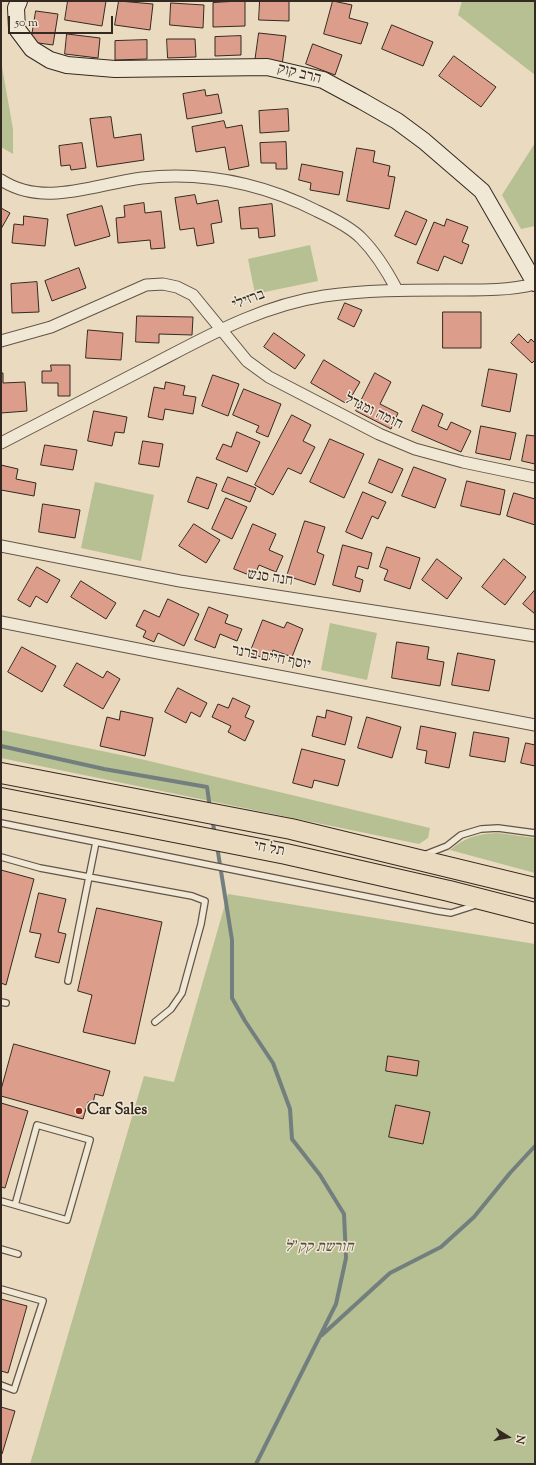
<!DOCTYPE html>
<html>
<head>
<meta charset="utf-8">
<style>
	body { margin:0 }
	#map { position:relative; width:536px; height:1465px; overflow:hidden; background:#eadabf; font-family:"Sorts Mill Goudy",serif }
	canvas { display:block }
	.frame { position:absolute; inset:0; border:2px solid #342920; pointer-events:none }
	.north { position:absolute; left:488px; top:1417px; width:40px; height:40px; -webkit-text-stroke:3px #f1e7d5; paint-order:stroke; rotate:101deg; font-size:11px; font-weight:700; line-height:16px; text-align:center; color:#342920 }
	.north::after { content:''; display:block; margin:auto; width:14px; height:18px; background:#342920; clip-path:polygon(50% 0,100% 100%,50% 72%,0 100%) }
	.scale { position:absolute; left:8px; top:16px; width:105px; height:18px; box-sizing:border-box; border:2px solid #342920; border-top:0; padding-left:5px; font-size:12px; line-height:14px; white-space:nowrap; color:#342920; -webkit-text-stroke:3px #f1e7d5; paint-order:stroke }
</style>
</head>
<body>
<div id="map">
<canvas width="536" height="1465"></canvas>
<div class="frame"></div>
<div class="north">N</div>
<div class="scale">50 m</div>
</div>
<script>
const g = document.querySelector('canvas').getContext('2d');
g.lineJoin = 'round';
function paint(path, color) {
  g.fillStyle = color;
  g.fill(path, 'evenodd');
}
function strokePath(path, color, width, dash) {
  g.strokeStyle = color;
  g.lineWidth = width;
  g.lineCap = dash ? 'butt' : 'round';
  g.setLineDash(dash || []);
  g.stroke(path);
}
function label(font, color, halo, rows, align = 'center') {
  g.font = font + ' "Sorts Mill Goudy","Frank Ruhl Libre",serif';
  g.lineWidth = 3;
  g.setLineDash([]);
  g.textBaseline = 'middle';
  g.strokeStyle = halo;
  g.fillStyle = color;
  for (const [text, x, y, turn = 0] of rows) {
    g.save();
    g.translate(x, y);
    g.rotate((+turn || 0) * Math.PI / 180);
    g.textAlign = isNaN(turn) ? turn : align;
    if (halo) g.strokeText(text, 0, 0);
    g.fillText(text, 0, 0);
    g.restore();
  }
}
paint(new Path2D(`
	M462,1H535V75L458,15Z
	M1,61L13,129V154L1,147Z
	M535,143V226L521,229L502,195Z
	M310,245L318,281L255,294L248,259Z
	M95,482L154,495L141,561L81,548Z
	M330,623L377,633L367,680L321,670Z
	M1,730L145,760L430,828L428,838L419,844L1,758Z
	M498,833L535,838V873L450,850C466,837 477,834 498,833Z
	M228,894L535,944V1464H30L144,1076L174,1082Z`), '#b7c092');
strokePath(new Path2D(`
	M1,746L104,769L207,787L210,808
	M212,819L215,834
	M217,846L232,940V998L245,1021L273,1063L290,1109L292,1139L320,1175L344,1214L346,1258L336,1304L317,1342
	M322,1335L390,1273L441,1247L474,1217L510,1173L535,1146
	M256,1464L318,1340`), '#737f7e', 4);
const building = new Path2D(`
	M68,1H106L102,26L65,20Z
	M119,1L153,4L150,30L115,25Z
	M245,1V26L213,27V3Z
	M260,1H289V21L259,20Z
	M333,1L352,5L349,18L368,23L361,44L324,34Z
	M171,3L204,5L203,28L170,25Z
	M36,11L58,14L53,45L31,42Z
	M392,25L433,42L423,66L382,49Z
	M259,33L286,36L282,65L255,62Z
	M67,34L100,38L98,58L65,54Z
	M241,36V55L215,56V37Z
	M167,39H195L196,57L168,58Z
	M147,40V59L115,60V41Z
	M313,44L342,55L335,75L306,64Z
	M454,56L496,87L481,107L439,76Z
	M205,90L206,96L218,94L222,113L187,119L183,94Z
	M288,109L289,131L260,133L259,111Z
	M111,117L114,138L141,134L144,160L97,167L90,119Z
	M224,121L226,128L242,125L249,166L229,170L225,147L196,152L192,127Z
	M286,142L287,169H276V163H261L260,143Z
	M82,143L86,168L71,170L70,165L61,166L59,146Z
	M357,148L375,151L373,162L390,166L388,176L395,177L389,209L347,201Z
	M302,164L343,172L339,195L310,190L311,183L299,180Z
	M195,195L197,204L218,200L222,222L211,224L214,243L197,246L194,228L180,230L175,198Z
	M144,203L145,213L161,211L165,248L151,249L150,240L118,243L116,218L125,217L124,206Z
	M272,204L275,236L259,238L258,228L241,229L239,208Z
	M102,206L110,236L75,246L67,215Z
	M1,208L10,213L1,229Z
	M406,211L427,220L416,245L395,236Z
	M24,216L48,219L45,246L12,243L14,224L23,225Z
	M447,219L468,227L462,242L469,245L462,264L444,256L438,271L417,263L434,222L444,226Z
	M79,268L86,288L52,301L45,281Z
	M37,282L39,312L12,313L11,284Z
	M345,303L362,310L354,327L338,319Z
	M443,312H481V348H443Z
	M137,316L193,317L192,335L159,334V343L136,342Z
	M88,330L123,333L121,360L86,358Z
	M274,333L305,355L295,369L264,347Z
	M519,334L528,343L531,339L535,343V360L532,363L511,343Z
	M324,360L360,382L347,404L311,383Z
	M51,365H70V396H58V383H42V371H51Z
	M489,369L517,374L510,412L482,406Z
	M1,373H3V383L25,382L27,411L1,413Z
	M375,373L391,382L380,404L398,413L391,429L356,411Z
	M213,375L239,384L228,416L202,406Z
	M166,382L185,386L183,395L196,397L193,414L165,409L163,420L148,417L154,387L164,389Z
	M244,389L281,404L268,437L256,432L259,426L233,415Z
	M423,405L443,414L438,426L447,430L451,422L471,431L461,452L412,431Z
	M94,411L127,417L124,433L115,432L112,446L88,441Z
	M292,415L311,425L303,441L315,447L301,474L288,468L273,495L255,485Z
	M481,426L516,433L510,460L476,453Z
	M237,432L260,442L247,472L216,459L223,444L231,447Z
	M527,435L535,436V464L522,461Z
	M330,439L364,454L344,498L310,482Z
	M143,441L163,444L159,467L139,464Z
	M45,445L77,450L73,470L41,465Z
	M379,459L403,469L392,493L369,483Z
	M1,465L18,469L16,479L36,483L34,496L1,490Z
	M414,467L446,479L435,508L402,496Z
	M197,477L217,484L208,509L188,502Z
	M228,477L256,488L250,502L222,491Z
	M467,481L505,490L500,515L461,506Z
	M363,492L386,502L378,519L372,516L362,539L346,532Z
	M514,493L535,499V525L507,516Z
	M226,498L247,507L232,539L212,529Z
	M43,504L80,510L75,538L39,532Z
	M305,521L325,527L317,552L324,555L315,585L287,576Z
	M194,524L220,540L206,563L179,546Z
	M253,524L276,534L269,550L283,556L276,572L259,565L254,577L234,569Z
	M343,545L372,553L368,569L358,566L355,577L363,580L360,592L333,585Z
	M387,547L420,558L410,589L384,580L388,570L380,567Z
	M437,559L462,578L447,599L422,580Z
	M504,559L526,577L505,605L482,587Z
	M37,567L60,580L47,603L36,596L30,607L18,600Z
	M81,581L116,603L106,619L71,597Z
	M535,590V614L523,604Z
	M168,599L199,614L184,646L158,633L154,642L143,637L146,631L136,626L144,610L159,617Z
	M209,607L228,615L225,623L242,629L237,641L220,634L215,648L195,640Z
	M263,620L284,628L287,622L303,629L292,657L273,650L269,660L250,653Z
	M397,642L429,647L427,659L444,662L440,686L392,678Z
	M22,647L56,666L42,692L8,672Z
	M458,653L495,660L489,691L452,685Z
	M77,663L103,678L107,671L120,679L103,709L64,686Z
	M178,688L207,703L200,717L191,712L186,723L165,712Z
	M233,698L250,706L245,717L254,721L245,741L228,732L231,726L212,717L218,704L228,708Z
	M327,710L352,717L345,745L312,736L317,716L325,718Z
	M121,711L153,718L145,756L100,746L107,717L119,720Z
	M367,717L401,727L392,758L358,748Z
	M421,726L456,733L449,768L425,763L427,751L417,749Z
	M474,732L509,738L505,762L470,756Z
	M526,743L535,745V766L521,763Z
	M302,749L345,760L338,786L314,780L312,788L293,783Z
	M1,870L34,879L6,985L1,983Z
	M39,893L66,899L58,932L66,934L59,963L35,957L41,934L30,932Z
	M97,908L162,922L135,1044L83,1032L92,995L78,991Z
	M14,1044L110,1071L103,1096L95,1094L93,1103L88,1102L83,1119L1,1096V1090Z
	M388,1056L419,1061L417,1076L386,1071Z
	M1,1103L28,1111L5,1188L1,1187Z
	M396,1105L430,1112L423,1144L389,1137Z
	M1,1299L27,1306L8,1373L1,1371Z
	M1,1407L15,1411L2,1454H1Z`);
paint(building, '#dd9d8b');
strokePath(building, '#342920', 1);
const lane = new Path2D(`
	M1,823L438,911L451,913L476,905
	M424,855L447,846L461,835L481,829L498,828L535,833
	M1,857L40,868L192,896L205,901L201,924L182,993L171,1009L155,1022
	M68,981L96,842
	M1,1002L6,1003
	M37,1125L90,1140L67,1220L15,1205Z
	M1,1201L15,1205
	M1,1249L18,1254
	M1,1289L43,1301L14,1390L1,1385`);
const street = new Path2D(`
	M1,180C44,208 95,184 142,178C204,171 261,183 317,211C332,218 350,227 361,238C376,253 387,271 397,290
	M1,341L51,327L146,285L163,284L177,287L193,295L247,361L269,377L379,434L415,449L463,462L535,477
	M1,443C50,418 99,392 148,367C206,337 259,306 324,296C365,290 407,290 448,290C478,290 506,291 535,284
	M1,546L180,581L535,636
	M1,622L158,653L535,725`);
const secondary = new Path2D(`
	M19,1L16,8L17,29L32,49L50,60L67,65L115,69L267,67L323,80L362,101L397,121L424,141L482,191L535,283`);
const highway = new Path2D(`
	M1,773L291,829L535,888
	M1,798L286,854L449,891L535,913`);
strokePath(lane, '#625548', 8);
strokePath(street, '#625548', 13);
strokePath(secondary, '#342920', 18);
strokePath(highway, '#342920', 22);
strokePath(lane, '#f1e7d5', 5.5);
strokePath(street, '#f1e7d5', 11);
strokePath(secondary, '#f1e7d5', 16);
strokePath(highway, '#eadabf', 20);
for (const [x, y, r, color] of [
	[79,1111,4,"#8f2418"]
]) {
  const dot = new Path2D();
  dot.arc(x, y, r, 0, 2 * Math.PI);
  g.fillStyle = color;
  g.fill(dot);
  strokePath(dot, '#f1e7d5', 1.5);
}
label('15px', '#342920', '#f1e7d5', [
	["הרב קוק",299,75,14],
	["ברזילי",249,301,-21],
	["חומה ומגדל",373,413,26],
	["חנה סנש",270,579,9],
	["יוסף חיים ברנר",271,659,11],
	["תל חי",269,850,11]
]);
label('bold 15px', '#342920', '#f1e7d5', [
	["Car Sales",87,1111]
], 'left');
label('italic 15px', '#554f3c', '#f1e7d5', [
	["חורשת קק\"ל",319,1248]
]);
</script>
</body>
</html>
